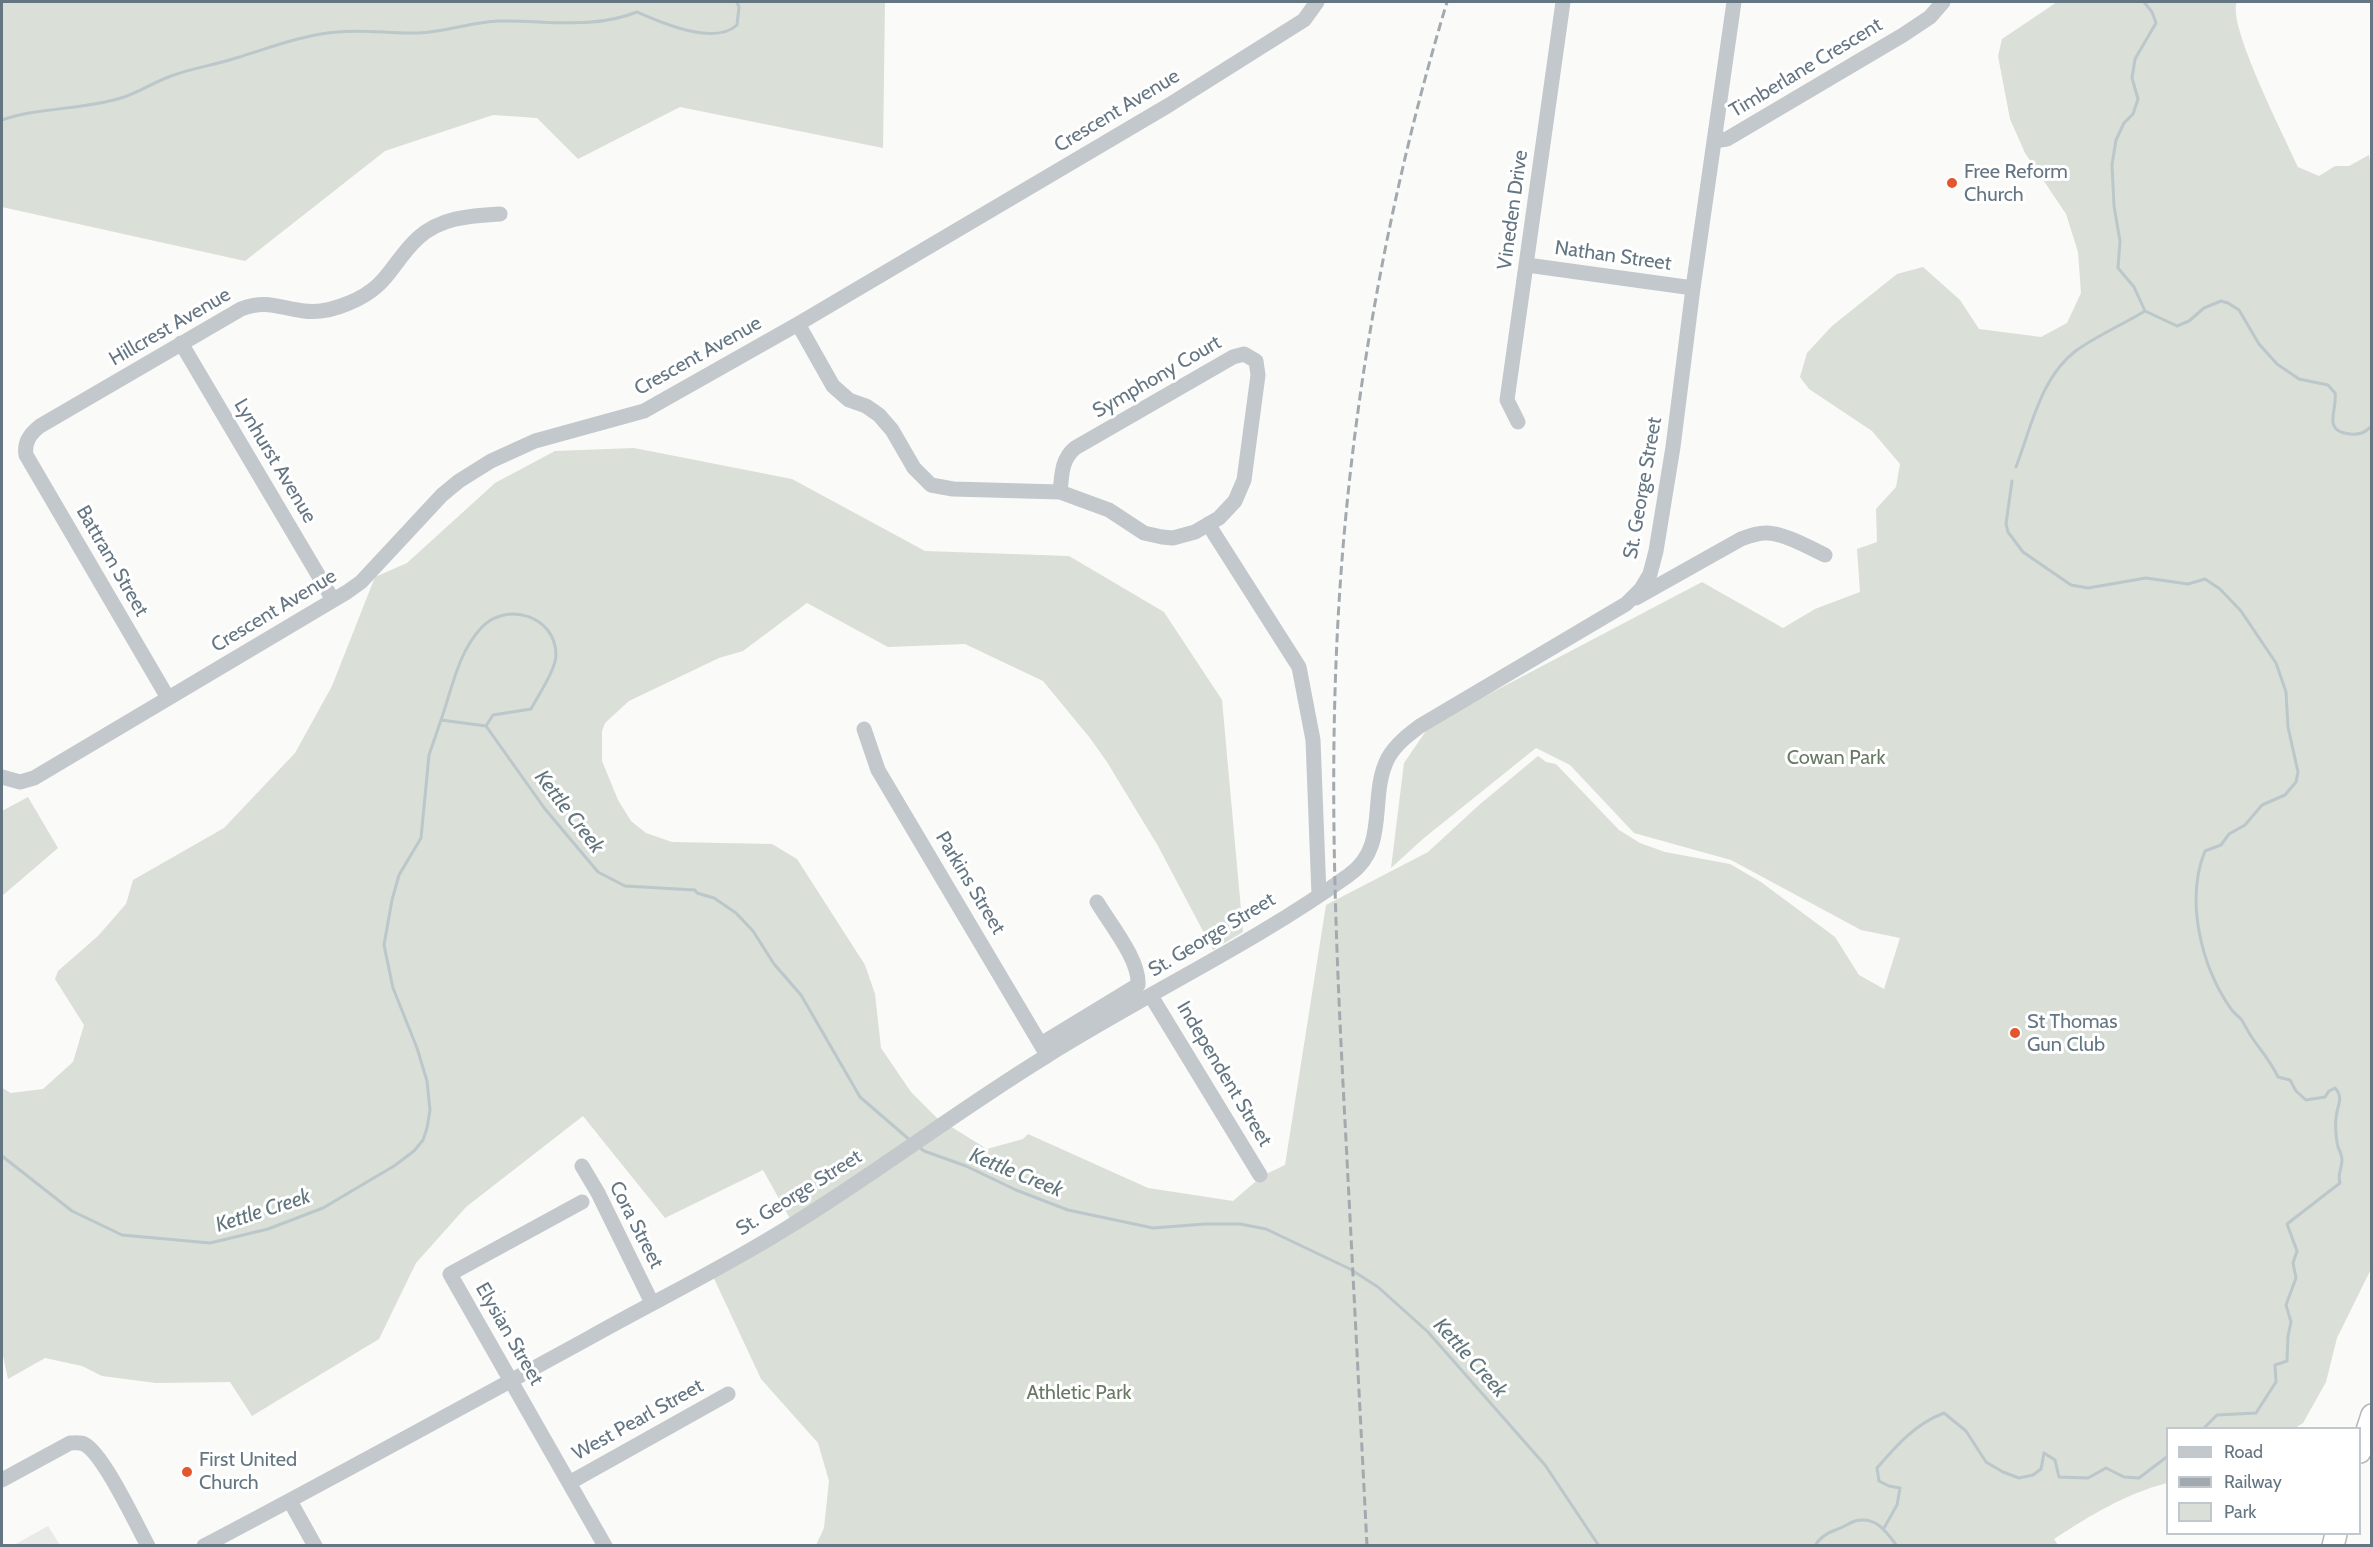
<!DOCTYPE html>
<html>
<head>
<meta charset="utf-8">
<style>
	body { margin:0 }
	#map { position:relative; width:2373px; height:1547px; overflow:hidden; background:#fafaf8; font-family:Cabin,sans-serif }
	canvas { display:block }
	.frame { position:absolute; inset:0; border:3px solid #657683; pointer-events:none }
	.legend { position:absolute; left:2166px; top:1427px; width:195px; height:108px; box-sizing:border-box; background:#fff; border:2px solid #c1c8cd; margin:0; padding:8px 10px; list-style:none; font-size:18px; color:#657683 }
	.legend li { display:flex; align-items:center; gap:12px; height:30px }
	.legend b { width:30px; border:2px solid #c1c8cd }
</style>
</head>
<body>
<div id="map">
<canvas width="2373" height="1547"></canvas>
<div class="frame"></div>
<ul class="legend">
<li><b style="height:8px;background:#c3c8cc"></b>Road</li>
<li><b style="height:8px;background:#a2aab0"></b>Railway</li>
<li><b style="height:16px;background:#dadfd7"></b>Park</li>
</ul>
</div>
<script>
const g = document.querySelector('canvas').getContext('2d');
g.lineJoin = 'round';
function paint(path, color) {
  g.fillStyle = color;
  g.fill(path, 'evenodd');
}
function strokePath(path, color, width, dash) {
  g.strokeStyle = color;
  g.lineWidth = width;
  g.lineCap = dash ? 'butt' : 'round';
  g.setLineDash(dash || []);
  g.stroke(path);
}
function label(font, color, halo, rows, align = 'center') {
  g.font = font + ' Cabin,sans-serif';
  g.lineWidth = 6;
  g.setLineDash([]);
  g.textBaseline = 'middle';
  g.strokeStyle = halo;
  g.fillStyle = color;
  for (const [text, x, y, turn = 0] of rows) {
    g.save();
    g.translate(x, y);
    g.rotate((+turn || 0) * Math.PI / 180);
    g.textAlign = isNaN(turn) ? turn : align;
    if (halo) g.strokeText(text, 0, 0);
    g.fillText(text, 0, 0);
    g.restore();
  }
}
paint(new Path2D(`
	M48,1526L60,1545H14Z`), '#e8e9e9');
paint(new Path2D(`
	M2,2H885L883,148L680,107L578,159L537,118L493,115L385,151L245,261L2,207Z
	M2057,2H2237C2226,23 2286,140 2298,167L2319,176L2335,166H2349L2369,155L2372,173L2371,1269L2337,1338L2326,1382L2303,1423L2295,1428H2168L2167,1483C2125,1494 2091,1515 2054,1539L2058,1545H816L824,1528L829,1481L818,1443L761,1379L711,1272L793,1224L763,1170L665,1218L583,1116L466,1207L416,1263L379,1339L252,1416L230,1382L156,1383L102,1376L82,1366L45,1358L8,1379L2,1351V1088L11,1093L43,1089L73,1062L84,1025L55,979L58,971L98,936L126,904L133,880L224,828L295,753L332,686L375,577L407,563L495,483L555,451L634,448L792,479L925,551L1069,556L1164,612L1222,700L1243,932L1213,950L1158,846L1107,762L1090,738L1043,681L965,644L888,647L807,603L743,651L719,658L629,701L605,723L602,731V761L618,800L631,821L646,833L672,842L772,844L797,859L865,965L875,994L881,1048L911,1092L937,1118L987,1149L1023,1139L1028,1134L1148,1188L1233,1201L1262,1176L1285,1165L1326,905L1428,852L1479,805L1538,756L1546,762L1556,764L1619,830L1640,843L1665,852L1730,864L1761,882L1835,937L1859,975L1884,989L1900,938L1861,930L1731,860L1634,833L1570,765L1536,748L1424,838L1391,868L1404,763L1430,725L1702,582L1783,628L1815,609L1860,592L1857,549L1877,542L1876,509L1896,487L1900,464L1872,431L1809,389L1800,377L1807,353L1832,326L1897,274L1923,267L1960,300L1979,329L2041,337L2067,323L2081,293L2078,252L2066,214L2025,153L2010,119L1998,56L2002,39Z
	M28,797L58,848L2,896V811Z`), '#dadfd7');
strokePath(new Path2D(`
	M2144,2L2152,12L2156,23L2135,59L2132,78L2138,99L2133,114L2124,123L2116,140L2112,165L2114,206L2120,241L2118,268L2134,287L2145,311L2177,326L2189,321L2204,308L2221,301L2228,303L2239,310L2259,344L2277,364L2299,379L2328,385L2335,393C2338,410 2321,431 2350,434C2360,435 2364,433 2372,426
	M2,120C40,107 82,110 121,98C138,93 154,82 171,76C192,68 215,65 236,58C269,48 302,35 337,32C364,29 391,34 418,33C445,32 472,22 499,21C546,20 592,30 637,12C662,23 714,46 737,25L739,7L737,2
	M2016,467C2031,428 2041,376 2077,350C2098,335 2122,325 2145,311
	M2012,481L2006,524L2008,532L2023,552L2071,585L2088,588L2146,578L2188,584L2205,579L2220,589L2241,611L2276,663L2286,692L2288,727L2298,772L2296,782L2285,795L2262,805L2245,825L2229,834L2221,845L2205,851C2185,900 2201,966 2231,1009C2234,1013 2237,1015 2241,1019C2245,1025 2248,1032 2253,1039C2262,1052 2271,1062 2278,1077L2290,1080L2296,1091L2306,1100L2325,1097L2329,1091L2335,1088C2345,1099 2336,1107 2336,1119C2335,1126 2336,1139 2338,1147C2340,1151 2342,1155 2342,1160C2342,1169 2337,1174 2340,1183L2287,1224L2297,1251L2293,1263L2296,1278L2286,1305L2291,1322L2288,1336L2287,1361L2275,1365L2276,1382L2256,1413L2217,1415L2204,1428
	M441,720C452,689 458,652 482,627C507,601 556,616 556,655C556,669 538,696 531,709L493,715L486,726
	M919,1147L924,1151L966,1166L1016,1190L1068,1210L1153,1228L1205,1224H1240L1266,1229L1350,1269L1378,1287L1428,1332L1545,1465L1599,1546
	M2,1156L72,1211L122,1235L210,1243L268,1229L323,1208L394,1166L414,1151L423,1140L427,1128L430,1110L427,1081L417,1048L393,988L384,945L392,900L399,875L421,838L429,755L441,720L486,726L545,809L598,872L625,886L695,890L697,893L714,898L736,913L753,931L774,964L801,995L860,1097L911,1141
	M1884,1528L1897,1505L1900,1488L1889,1486L1879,1481L1877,1468C1897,1445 1915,1424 1944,1413L1966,1431L1986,1462L2003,1472L2019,1478L2033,1475L2041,1469L2044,1453L2055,1460L2059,1477L2088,1478L2106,1468L2124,1477L2139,1478L2168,1456
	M1815,1546C1819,1538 1829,1532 1838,1529C1844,1527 1849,1523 1855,1521C1876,1516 1886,1531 1897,1546`), '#bbc7cb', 3);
const highway = new Path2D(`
	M2360,1452L2372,1415
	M2333,1546L2336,1534`);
strokePath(highway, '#b4b9bd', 24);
strokePath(new Path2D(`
	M1714,141L1727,139L1903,35L1930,17L1943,2
	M1527,265L1693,288
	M798,324L833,386L849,400L866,406L879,415L892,430L914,468L931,485L953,489L1060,492L1109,510L1144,533L1162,537L1173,538L1195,532L1219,518L1235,501L1244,480L1258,375L1256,361L1244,354L1233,357L1075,448C1061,460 1062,475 1060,492
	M181,343L333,600
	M1518,422L1507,400L1563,2
	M1208,524L1299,667L1313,740L1319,895
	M1636,598L1741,539C1749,536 1757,533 1765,533C1782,532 1810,548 1825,555
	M168,698L26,455C24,442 30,434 40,426L241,309C267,299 279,308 304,311C319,313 335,309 349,303C389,287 391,263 418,238C441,217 470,216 500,214
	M864,729L878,770L1047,1055
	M2,777L20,782L34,778L347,592L361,582L442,495L459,481L491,461L535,441L644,411L798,324L1169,105L1304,20L1317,2
	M1151,996L1260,1175
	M1041,1044L1138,985C1140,960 1110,924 1097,902
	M582,1166L598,1193L652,1303
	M582,1202L450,1274L605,1546
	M2,1480L70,1443C75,1443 80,1442 84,1444C103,1453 136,1524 148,1546
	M569,1483L728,1394
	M290,1501L315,1546
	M204,1546C333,1478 461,1408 589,1338C655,1301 723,1268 787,1228C875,1174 957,1111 1045,1057C1145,994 1253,944 1349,875C1390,846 1368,797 1388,758C1396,744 1408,735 1420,726L1626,604L1641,589L1650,574L1656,551L1673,447L1693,288L1734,2`), '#c3c8cc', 15);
strokePath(highway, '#fff', 21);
strokePath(new Path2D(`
	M1367,1546C1360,1410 1353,1275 1346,1140C1337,973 1329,807 1337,640C1347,425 1385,207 1447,2`), '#a2aab0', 3, [9, 4.5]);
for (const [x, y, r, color] of [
	[1952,183,6,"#e4572e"],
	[2015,1033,6,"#e4572e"],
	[187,1472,6,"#e4572e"]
]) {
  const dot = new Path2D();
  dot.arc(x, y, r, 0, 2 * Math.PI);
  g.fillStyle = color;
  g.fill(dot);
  strokePath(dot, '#fff', 2);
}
label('20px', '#657683', '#fff', [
	["Timberlane Crescent",1806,68,-31],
	["Crescent Avenue",1117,111,-31],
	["Vineden Drive",1513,210,-82],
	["Nathan Street",1613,256,8],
	["Hillcrest Avenue",170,327,-30],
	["Crescent Avenue",698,356,-29],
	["Symphony Court",1157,377,-30],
	["Lynhurst Avenue",275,461,59],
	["St. George Street",1643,488,-80],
	["Battram Street",112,561,60],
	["Crescent Avenue",274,611,-31],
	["Parkins Street",970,883,59],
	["St. George Street",1212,935,-31],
	["Independent Street",1224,1074,59],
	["St. George Street",799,1193,-32],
	["Cora Street",636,1225,63],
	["Elysian Street",509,1334,60],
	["West Pearl Street",638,1420,-29]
]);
label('20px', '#657683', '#fff', [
	["Free Reform",1964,172],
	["Church",1964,195],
	["St Thomas",2027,1022],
	["Gun Club",2027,1045],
	["First United",199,1460],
	["Church",199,1483]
], 'left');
label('20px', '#687a64', '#fff', [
	["Cowan Park",1836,758],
	["Athletic Park",1079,1393]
]);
label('italic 21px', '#60757c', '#fff', [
	["Kettle Creek",569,812,52],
	["Kettle Creek",1016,1173,22],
	["Kettle Creek",263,1211,-18],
	["Kettle Creek",1470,1358,48]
]);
</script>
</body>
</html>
